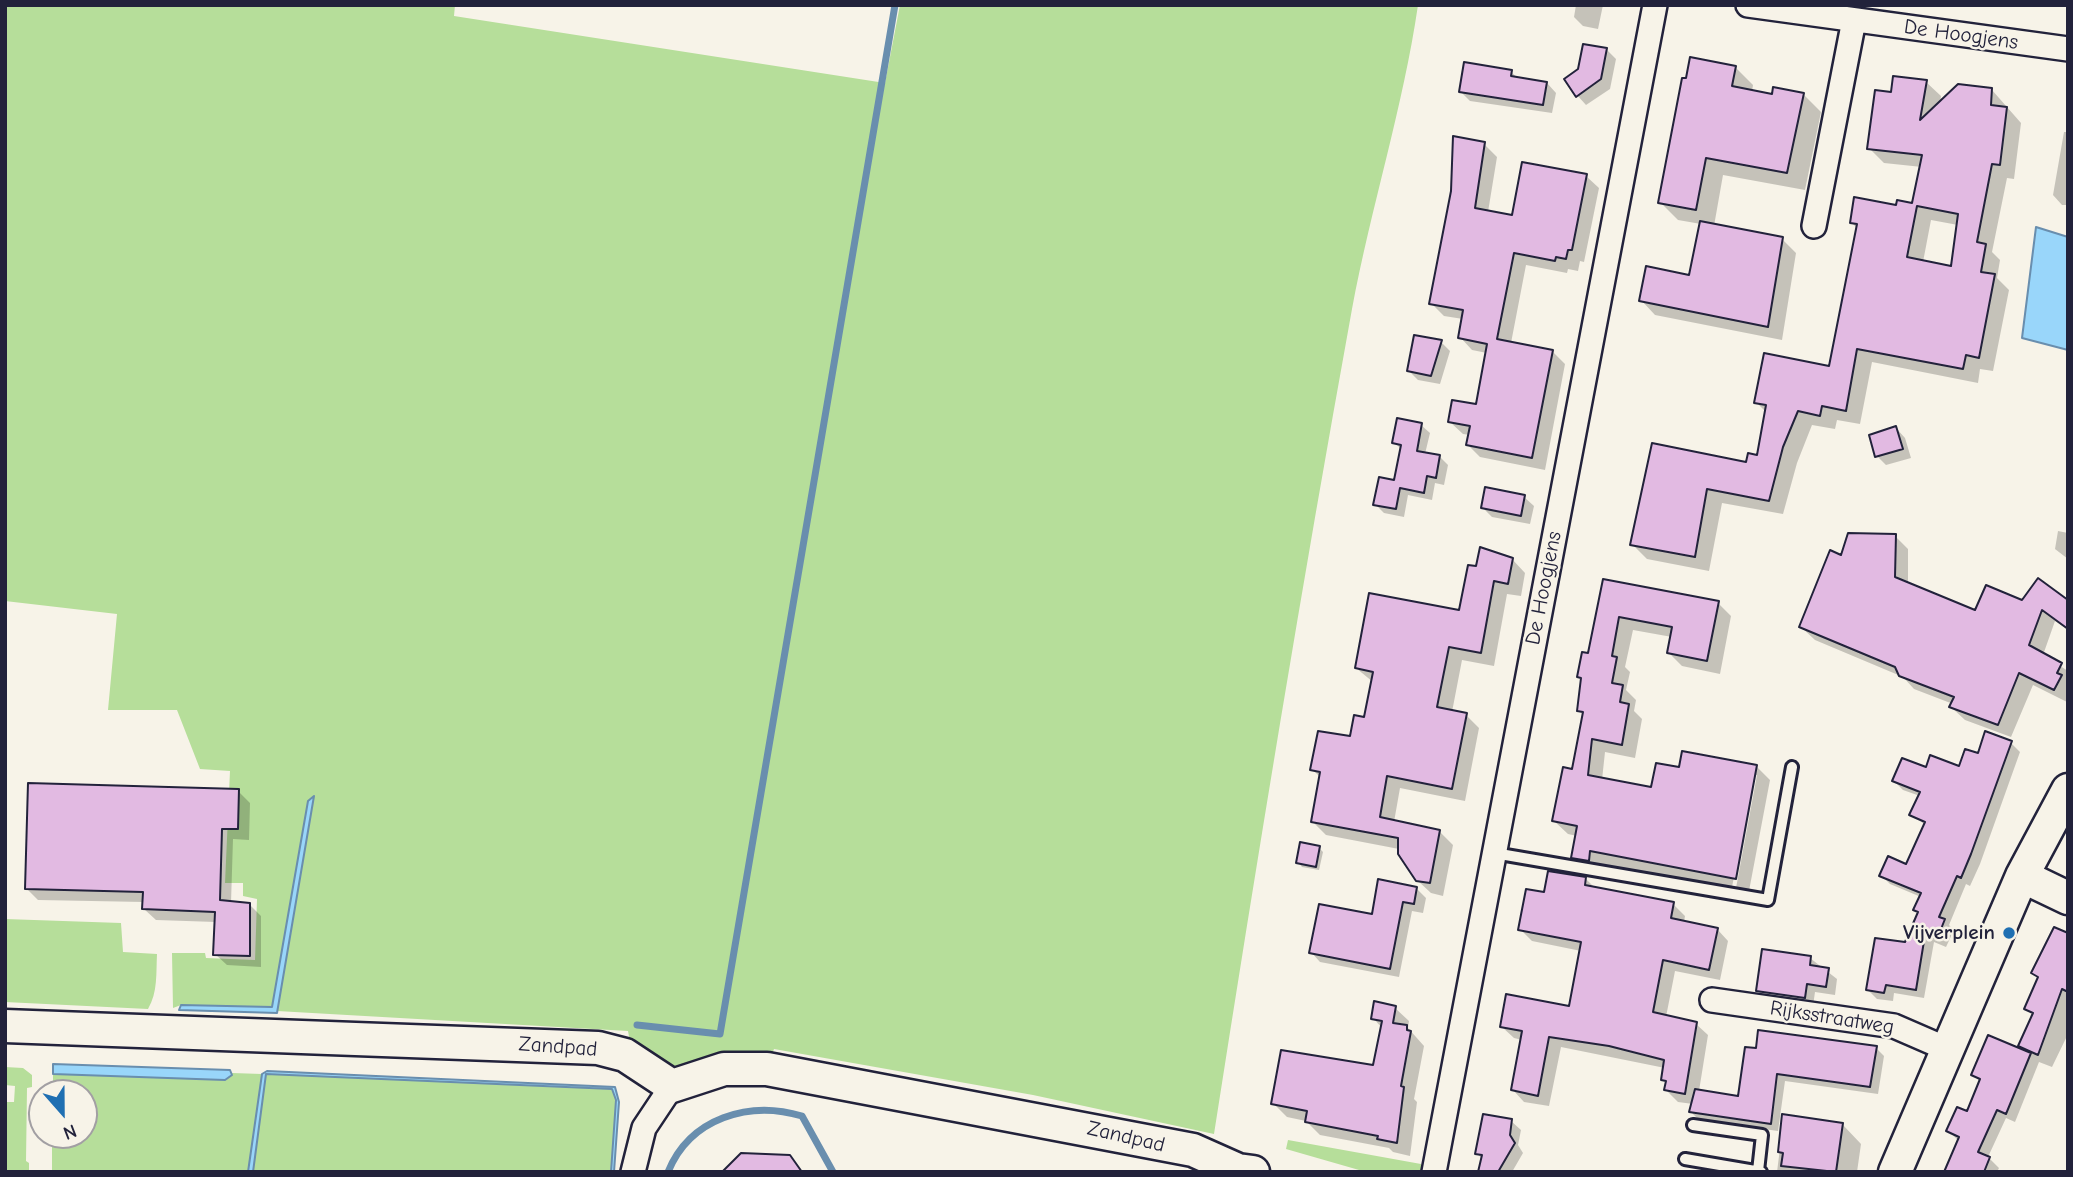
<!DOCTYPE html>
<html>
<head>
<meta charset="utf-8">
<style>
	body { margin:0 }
	#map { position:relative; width:2073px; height:1177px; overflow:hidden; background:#f7f3e8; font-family:"Comic Neue",sans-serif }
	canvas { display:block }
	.frame { position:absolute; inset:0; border:7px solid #22223b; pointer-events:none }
	.north { position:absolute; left:28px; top:1079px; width:70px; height:70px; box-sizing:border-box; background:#f7f3e8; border:2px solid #a29fa3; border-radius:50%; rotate:159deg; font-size:19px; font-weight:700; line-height:28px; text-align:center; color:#22223b }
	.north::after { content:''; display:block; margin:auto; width:24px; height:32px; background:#1f6fb2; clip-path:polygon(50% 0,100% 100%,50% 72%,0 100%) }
</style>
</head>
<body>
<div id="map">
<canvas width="2073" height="1177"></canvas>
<div class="frame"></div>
<div class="north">N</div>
</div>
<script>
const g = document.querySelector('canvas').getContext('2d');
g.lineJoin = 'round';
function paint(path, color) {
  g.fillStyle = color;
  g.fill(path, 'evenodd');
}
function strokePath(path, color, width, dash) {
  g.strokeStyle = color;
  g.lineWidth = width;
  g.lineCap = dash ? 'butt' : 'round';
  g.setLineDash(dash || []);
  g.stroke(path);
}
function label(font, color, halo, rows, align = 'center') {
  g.font = font + ' "Comic Neue",sans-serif';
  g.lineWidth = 5;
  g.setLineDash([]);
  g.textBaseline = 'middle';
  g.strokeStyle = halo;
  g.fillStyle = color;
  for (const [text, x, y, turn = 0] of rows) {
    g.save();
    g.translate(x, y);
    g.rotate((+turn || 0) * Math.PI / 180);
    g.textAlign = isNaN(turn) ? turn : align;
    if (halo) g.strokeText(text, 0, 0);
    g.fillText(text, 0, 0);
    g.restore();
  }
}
paint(new Path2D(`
	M5,5H455L454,16L885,83L900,5H1418C1403,108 1371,207 1352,309C1302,584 1257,859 1214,1134L1033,1095L774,1049L770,1060L673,1067L666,1066L630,1042L628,1031L277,1011L314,796L308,801L272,1007L181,1005L173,1008L172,953H205L206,958L255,960L257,899L243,896V883H225L230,771L200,769L177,710H108L117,614L5,601Z
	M5,919L121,923L123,952L157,954C156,973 158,992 148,1009L5,1002Z
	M5,1067L23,1068L32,1075V1087L27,1088L26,1161L29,1163V1172H5V1102H14L15,1086L5,1085Z
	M232,1073L262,1074L248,1172H52V1135H84V1093H53V1074L225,1080Z
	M265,1074L612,1089L616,1100L611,1172H253Z
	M1288,1140L1421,1164L1423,1168L1421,1172H1366L1286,1149Z`), '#b6de9a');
const water = new Path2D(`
	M2036,227L2068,237V350L2022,338Z
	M314,796L277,1013L179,1010L181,1005L272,1007L308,801Z
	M53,1064L230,1070L232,1075L225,1080L53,1074Z
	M267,1071L615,1087L619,1102L614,1172H611L616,1100L612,1089L266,1074L253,1172H248L262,1074Z`);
paint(water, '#99d6fa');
strokePath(water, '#698eae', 2);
paint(new Path2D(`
	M1576,5H1603L1598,29L1583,26L1574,17Z
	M1607,50L1616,59L1610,89L1586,105L1577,95Z
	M1735,67L1753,85L1752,92L1773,96L1803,94L1821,112L1805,190L1723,175L1714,226L1782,239L1796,253L1782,340L1655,315L1641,300L1691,277L1701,224L1678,220L1660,202Z
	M1511,72L1518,78L1547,83L1556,93L1552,113L1470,101L1460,91Z
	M1926,82L1941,96L1940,104L1992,90L2021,123L2014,179L2007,178L1992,252L2000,260L1997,278L2009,290L1993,371L1980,369L1978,383L1872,362L1860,424L1837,420L1835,429L1812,425L1797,463L1783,514L1722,503L1709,571L1647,559L1632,544L1653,445L1748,464L1758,457L1767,413L1756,402L1831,368L1858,229L1851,222L1914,205L1922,167L1884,163L1869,148L1893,94ZM1931,220L1958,225L1952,268L1923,262Z
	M2064,132H2068V205H2062L2053,195Z
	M1484,144L1497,157L1488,212L1513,217L1586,176L1599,188L1584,262L1580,261L1578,271L1568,269L1567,273L1526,265L1511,343L1552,351L1565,364L1545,470L1480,457L1468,445L1470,435L1463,434L1450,422L1477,406L1487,353L1472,350L1460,337L1463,319L1444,316L1431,303Z
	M1441,342L1450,351L1440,384L1418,380L1409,371Z
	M1421,425L1430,433L1425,454L1440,457L1448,465L1444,485L1435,483L1432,500L1408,495L1404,517L1384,513L1375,504L1395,482L1402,450L1394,442Z
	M1896,428L1905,438L1911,458L1886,465L1877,456Z
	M1524,497L1534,506L1530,524L1492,517L1483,508Z
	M2058,531L2068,533V559L2055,549Z
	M1895,536L1908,549V584L1976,612L2022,602L2064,599L2068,595V630L2055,621L2043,655L2068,671L2067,702L2033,685L2011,737L1965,720L1951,707L1953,704L1914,689L1903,677L1815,640L1801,627L1842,557Z
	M1481,549L1512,559L1525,573L1521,596L1507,594L1494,666L1462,660L1452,712L1466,715L1479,728L1465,801L1400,788L1394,822L1439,831L1453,845L1443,896L1431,893L1417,880L1399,849L1326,835L1312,821L1321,778L1312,769L1351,738L1365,719L1373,682L1356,668L1461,612L1477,568Z
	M1604,581L1718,603L1731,616L1720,674L1682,666L1669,653L1672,637L1633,630L1625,667L1630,672L1626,690L1636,700L1634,711L1642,719L1635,758L1605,752L1602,780L1653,789L1681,769L1757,767L1770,780L1749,891L1603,864L1602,874L1586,871L1573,858L1577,836L1568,834L1554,821L1574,771L1584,715L1579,711L1583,680L1579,676L1590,655ZM1754,775H1757L1736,888L1732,887Z
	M2011,743L2020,752L1980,864L1970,886L1966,884L1949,925L1954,930L1946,947L1934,942L1924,998L1894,993L1893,1001L1877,999L1868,990L1907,944L1920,914L1916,910L1921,897L1890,884L1881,875L1907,866L1925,825L1912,814L1920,796L1903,790L1894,781L1927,770L1960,768L1979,755Z
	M238,791L250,803L249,840L233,839L231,903L249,904L261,916V967L227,965L215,954L216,922L156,920L144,909V902L38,900L26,888Z
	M1319,848L1323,852L1319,870L1302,867L1298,862Z
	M1585,878L1596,889L1673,904L1685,916L1684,922L1717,929L1728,941L1720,980L1675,971L1666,1017L1696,1024L1708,1035L1699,1091L1740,1098L1747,1049L1876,1048L1884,1056L1878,1094L1785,1081L1778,1131L1699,1120L1691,1112L1693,1104L1678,1102L1666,1090L1667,1084L1663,1079L1665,1068L1561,1047L1549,1106L1524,1102L1513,1090L1522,1040L1514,1038L1502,1027L1570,1008L1581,951L1532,941L1520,929L1545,894Z
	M1416,888L1426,898L1423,913L1412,911L1399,977L1320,962L1311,952Z
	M2068,935V1034L2052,1067L2039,1062L2015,1122L2006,1118L1988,1157L1999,1168L1997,1172H1946L1959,1141L1948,1131L1967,1113L1981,1082L1973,1075L2028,1054L2020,1046L2034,1016L2026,1009L2039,979L2033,973Z
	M1810,958L1837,979L1835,995L1815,992L1813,1006L1766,999L1758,991Z
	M1395,1008L1409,1021L1408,1028L1424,1046L1414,1099L1417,1102L1410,1156L1393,1152L1389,1148L1320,1135L1306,1121L1287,1117L1273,1103L1375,1067L1382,1028L1373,1018Z
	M1784,1116L1843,1125L1861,1144L1857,1172H1777Z
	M1511,1121L1521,1130L1518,1145L1523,1153L1512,1172H1480L1483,1159L1477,1154Z`), '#0003');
strokePath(new Path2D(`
	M637,1025L720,1034L895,5
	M668,1172C690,1118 749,1100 802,1116L833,1172`), '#698eae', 7);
const building = new Path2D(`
	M1583,44L1607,48L1601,79L1576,97L1564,79L1578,69Z
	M1690,57L1736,66L1732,86L1772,94L1773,87L1804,93L1787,173L1706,158L1696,210L1658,203L1682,78H1686Z
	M1464,62L1512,70L1511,76L1547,82L1543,105L1459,92Z
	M1893,76L1927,80L1920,120L1958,84L1992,88L1991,105L2007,107L2000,165L1992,164L1977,242L1986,244L1981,272L1995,274L1979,358L1966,355L1963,369L1857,349L1846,411L1822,406L1820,416L1798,411L1783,447L1769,501L1707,489L1695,557L1630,545L1652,443L1746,462L1748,453L1757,455L1766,405L1754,403L1764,353L1829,366L1857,224L1850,223L1854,197L1896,205L1897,200L1912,203L1922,155L1867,149L1875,90L1891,92ZM1917,206L1958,214L1951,266L1907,257Z
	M1453,136L1485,142L1475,208L1512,215L1522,162L1587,174L1572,250H1568L1566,259L1556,257L1555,261L1514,253L1497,339L1553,350L1532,458L1466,445L1470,426L1448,422L1452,400L1476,404L1487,344L1458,338L1463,310L1429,304L1451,191Z
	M1700,221L1783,237L1768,327L1639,301L1646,266L1689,275Z
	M1414,335L1442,340L1431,376L1407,371Z
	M1397,418L1422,423L1417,451L1440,455L1436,478L1427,476L1424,493L1400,488L1396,509L1373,505L1379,477L1394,480L1401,445L1392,443Z
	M1896,426L1903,449L1875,457L1869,435Z
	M1485,487L1525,495L1521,516L1481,508Z
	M1848,533L1896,534L1895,577L1975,610L1986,585L2022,600L2038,578L2068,600V629L2042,610L2029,645L2062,663L2057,673L2062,675L2054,690L2019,673L1998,725L1949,707L1954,697L1899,676L1895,667L1799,627L1830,550L1841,555Z
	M1480,547L1513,558L1508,584L1494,581L1481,653L1449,647L1437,707L1467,713L1452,789L1387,776L1380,817L1440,830L1430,883L1416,881L1398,854V838L1311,822L1320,772L1310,770L1318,731L1350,736L1354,715L1364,717L1373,672L1355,668L1369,593L1459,610L1468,565L1476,566Z
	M1603,579L1719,601L1707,661L1667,653L1672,627L1619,617L1612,656L1617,657L1612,683L1623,685L1620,702L1629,704L1622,745L1592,739L1588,775L1651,787L1656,763L1679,767L1682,751L1757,765L1736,879L1590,851L1589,861L1571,858L1577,826L1552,821L1563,767L1572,769L1583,712L1577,711L1581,678L1577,677L1582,652L1588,653Z
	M1985,731L2012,741L1971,854L1961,878L1957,876L1939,917L1945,919L1937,939L1925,935L1916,990L1886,985L1884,993L1866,990L1875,938L1905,942L1918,912L1913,910L1921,893L1879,876L1888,856L1906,864L1925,822L1909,815L1920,792L1892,781L1902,758L1926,767L1930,755L1959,766L1965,749L1978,753Z
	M28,783L239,789L238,829H222L220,900L250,903V956L213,955L215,912L142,909L143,892L25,889Z
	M1300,842L1320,846L1316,867L1296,863Z
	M1548,871L1586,877L1585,885L1674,902L1671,918L1718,928L1709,970L1663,960L1653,1012L1697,1022L1685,1094L1664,1090L1666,1081L1661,1080L1664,1060L1609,1046L1549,1037L1538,1096L1511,1090L1522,1031L1500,1027L1506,994L1569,1006L1581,942L1518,930L1526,889L1544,892Z
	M1378,879L1417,887L1414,904L1403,902L1390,969L1309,953L1319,904L1372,914Z
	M2054,927L2068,933V992L2062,989L2038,1055L2018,1046L2033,1013L2024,1009L2038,977L2031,973Z
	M1762,949L1811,956L1810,965L1829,968L1826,987L1807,984L1805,998L1756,991Z
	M1374,1001L1396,1006L1393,1023L1407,1025V1030L1411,1031L1401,1086L1404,1087L1397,1143L1377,1139L1378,1136L1305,1122L1307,1111L1271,1104L1281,1050L1373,1065L1382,1021L1371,1019Z
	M1758,1030L1877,1046L1870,1087L1777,1074L1771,1124L1689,1112L1695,1089L1738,1096L1745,1047L1756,1048Z
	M1988,1035L2031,1053L2006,1114L1997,1110L1978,1152L1990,1157L1984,1172H1944L1959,1137L1946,1131L1957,1107L1967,1111L1980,1079L1971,1075Z
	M1483,1114L1512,1119L1510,1135L1515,1143L1498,1172H1478L1482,1155L1475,1154Z
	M1782,1114L1843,1123L1836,1172L1781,1166L1783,1153L1778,1152Z
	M741,1153L790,1155L802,1172H722Z`);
paint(building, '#e2bae2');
strokePath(building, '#22223b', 2);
const lane = new Path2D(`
	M1494,853L1768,900L1792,767
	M1693,1125L1762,1135L1758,1171
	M1685,1159L1761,1172`);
const street = new Path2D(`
	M1748,5L2068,49
	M1814,226L1854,20
	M1712,1000L1894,1026L1947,1049
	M633,1172L644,1128L672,1086
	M1434,1172L1655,5`);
const secondary = new Path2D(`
	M2022,876L2068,898
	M5,1026L598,1048L625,1055L672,1086L724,1069H767L1193,1150L1238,1170L1253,1172
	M1895,1172L2022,876L2068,790`);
strokePath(lane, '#22223b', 16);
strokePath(street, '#22223b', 28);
strokePath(secondary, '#22223b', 37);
strokePath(lane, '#f7f3e8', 10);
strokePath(street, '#f7f3e8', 23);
strokePath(secondary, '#f7f3e8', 32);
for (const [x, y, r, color] of [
	[2009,933,7,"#1f6fb2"]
]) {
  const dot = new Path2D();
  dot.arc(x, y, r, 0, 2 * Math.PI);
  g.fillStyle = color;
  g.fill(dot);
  strokePath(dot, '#f7f3e8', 2.5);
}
label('21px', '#22223b', '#f7f3e8', [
	["De Hoogjens",1961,35,8],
	["De Hoogjens",1544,588,-79],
	["Rijksstraatweg",1832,1018,9],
	["Zandpad",558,1047,4],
	["Zandpad",1126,1137,13]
]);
label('bold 21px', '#22223b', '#f7f3e8', [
	["Vijverplein",1995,933]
], 'right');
</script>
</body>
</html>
